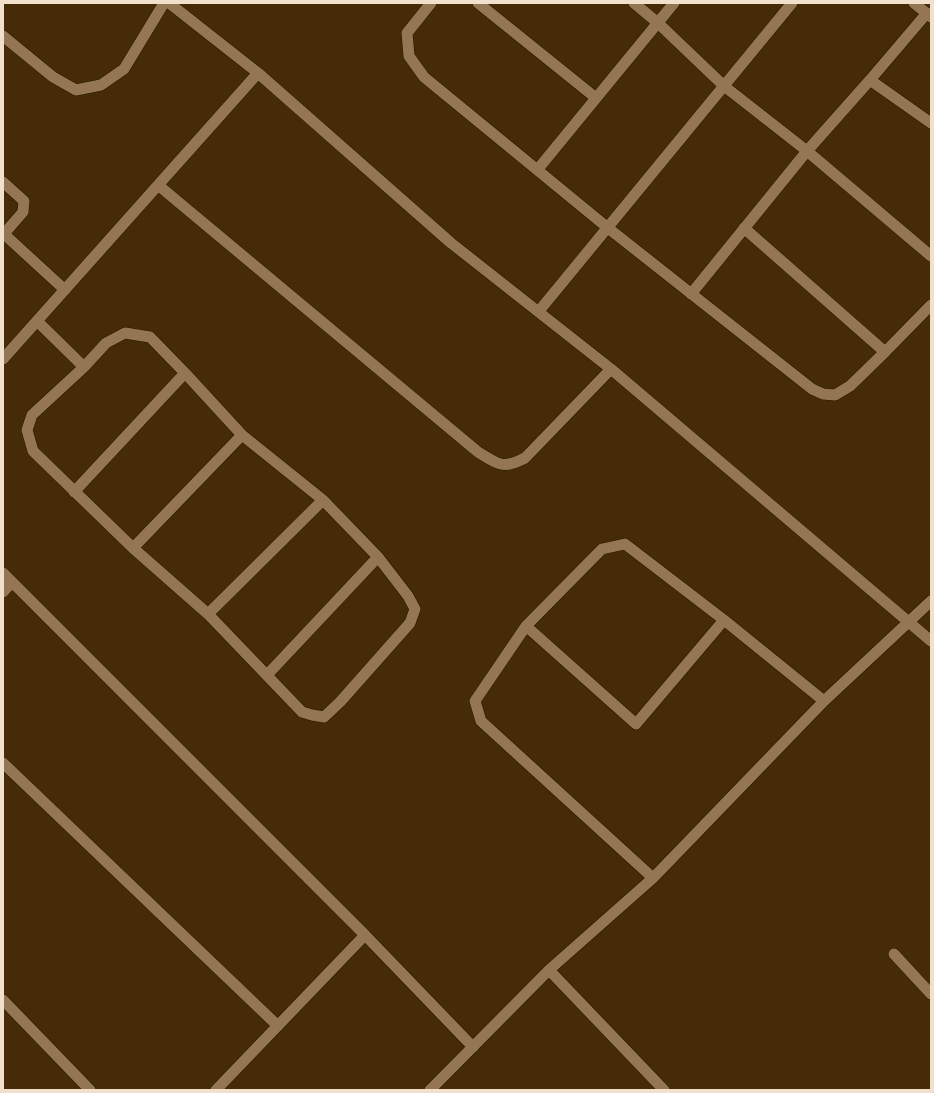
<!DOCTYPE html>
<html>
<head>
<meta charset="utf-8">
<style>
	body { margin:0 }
	#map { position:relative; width:934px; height:1093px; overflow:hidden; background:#462c06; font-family:Lato,sans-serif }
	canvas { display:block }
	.frame { position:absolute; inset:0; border:4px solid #f1e0cd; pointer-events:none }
</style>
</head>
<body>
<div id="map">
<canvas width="934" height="1093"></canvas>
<div class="frame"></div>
</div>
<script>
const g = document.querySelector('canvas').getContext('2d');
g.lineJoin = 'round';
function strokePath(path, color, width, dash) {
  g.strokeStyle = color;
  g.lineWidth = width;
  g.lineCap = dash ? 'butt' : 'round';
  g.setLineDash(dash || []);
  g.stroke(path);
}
const minor = new Path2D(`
	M169,3L258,73L451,243L611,369L931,641
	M431,3L407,33L409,56L424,77L608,228L812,389L823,394L835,395L850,386L885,352L931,305
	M478,3L596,98
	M634,3L658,23L724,86L807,151L931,256
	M914,3L931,17
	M927,13L870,80L931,123
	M3,36L53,77L76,90L101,85L124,69L164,3
	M538,169L674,3
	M3,182L24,201L23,212L3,235
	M158,185L478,452C498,464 502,470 525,458L611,369
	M744,228L885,352
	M4,234L65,290
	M691,294L807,151L870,80
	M539,311L792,3
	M37,321L84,367
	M125,333L150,337L185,373L242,435L323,500L378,557L408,596L415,609L410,623L340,702L324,717L312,715L302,712L208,614L133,548L33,451L27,430L32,415L84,367L106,343Z
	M3,359L258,73
	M74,492L185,373
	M133,548L242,435
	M3,573L365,935
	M3,592L12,582
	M208,614L323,500
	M526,626L636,724L724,620
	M267,675L378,557
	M3,763L278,1026
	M653,878L481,721L475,701L526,626L602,549L625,544L724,620L824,701
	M894,954L931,994
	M549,970L664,1090
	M3,1000L90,1090
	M216,1090L365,935L473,1047
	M430,1090L549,970L653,878L824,701L931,601`);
strokePath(minor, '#291500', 12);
strokePath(minor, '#947652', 11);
</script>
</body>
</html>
